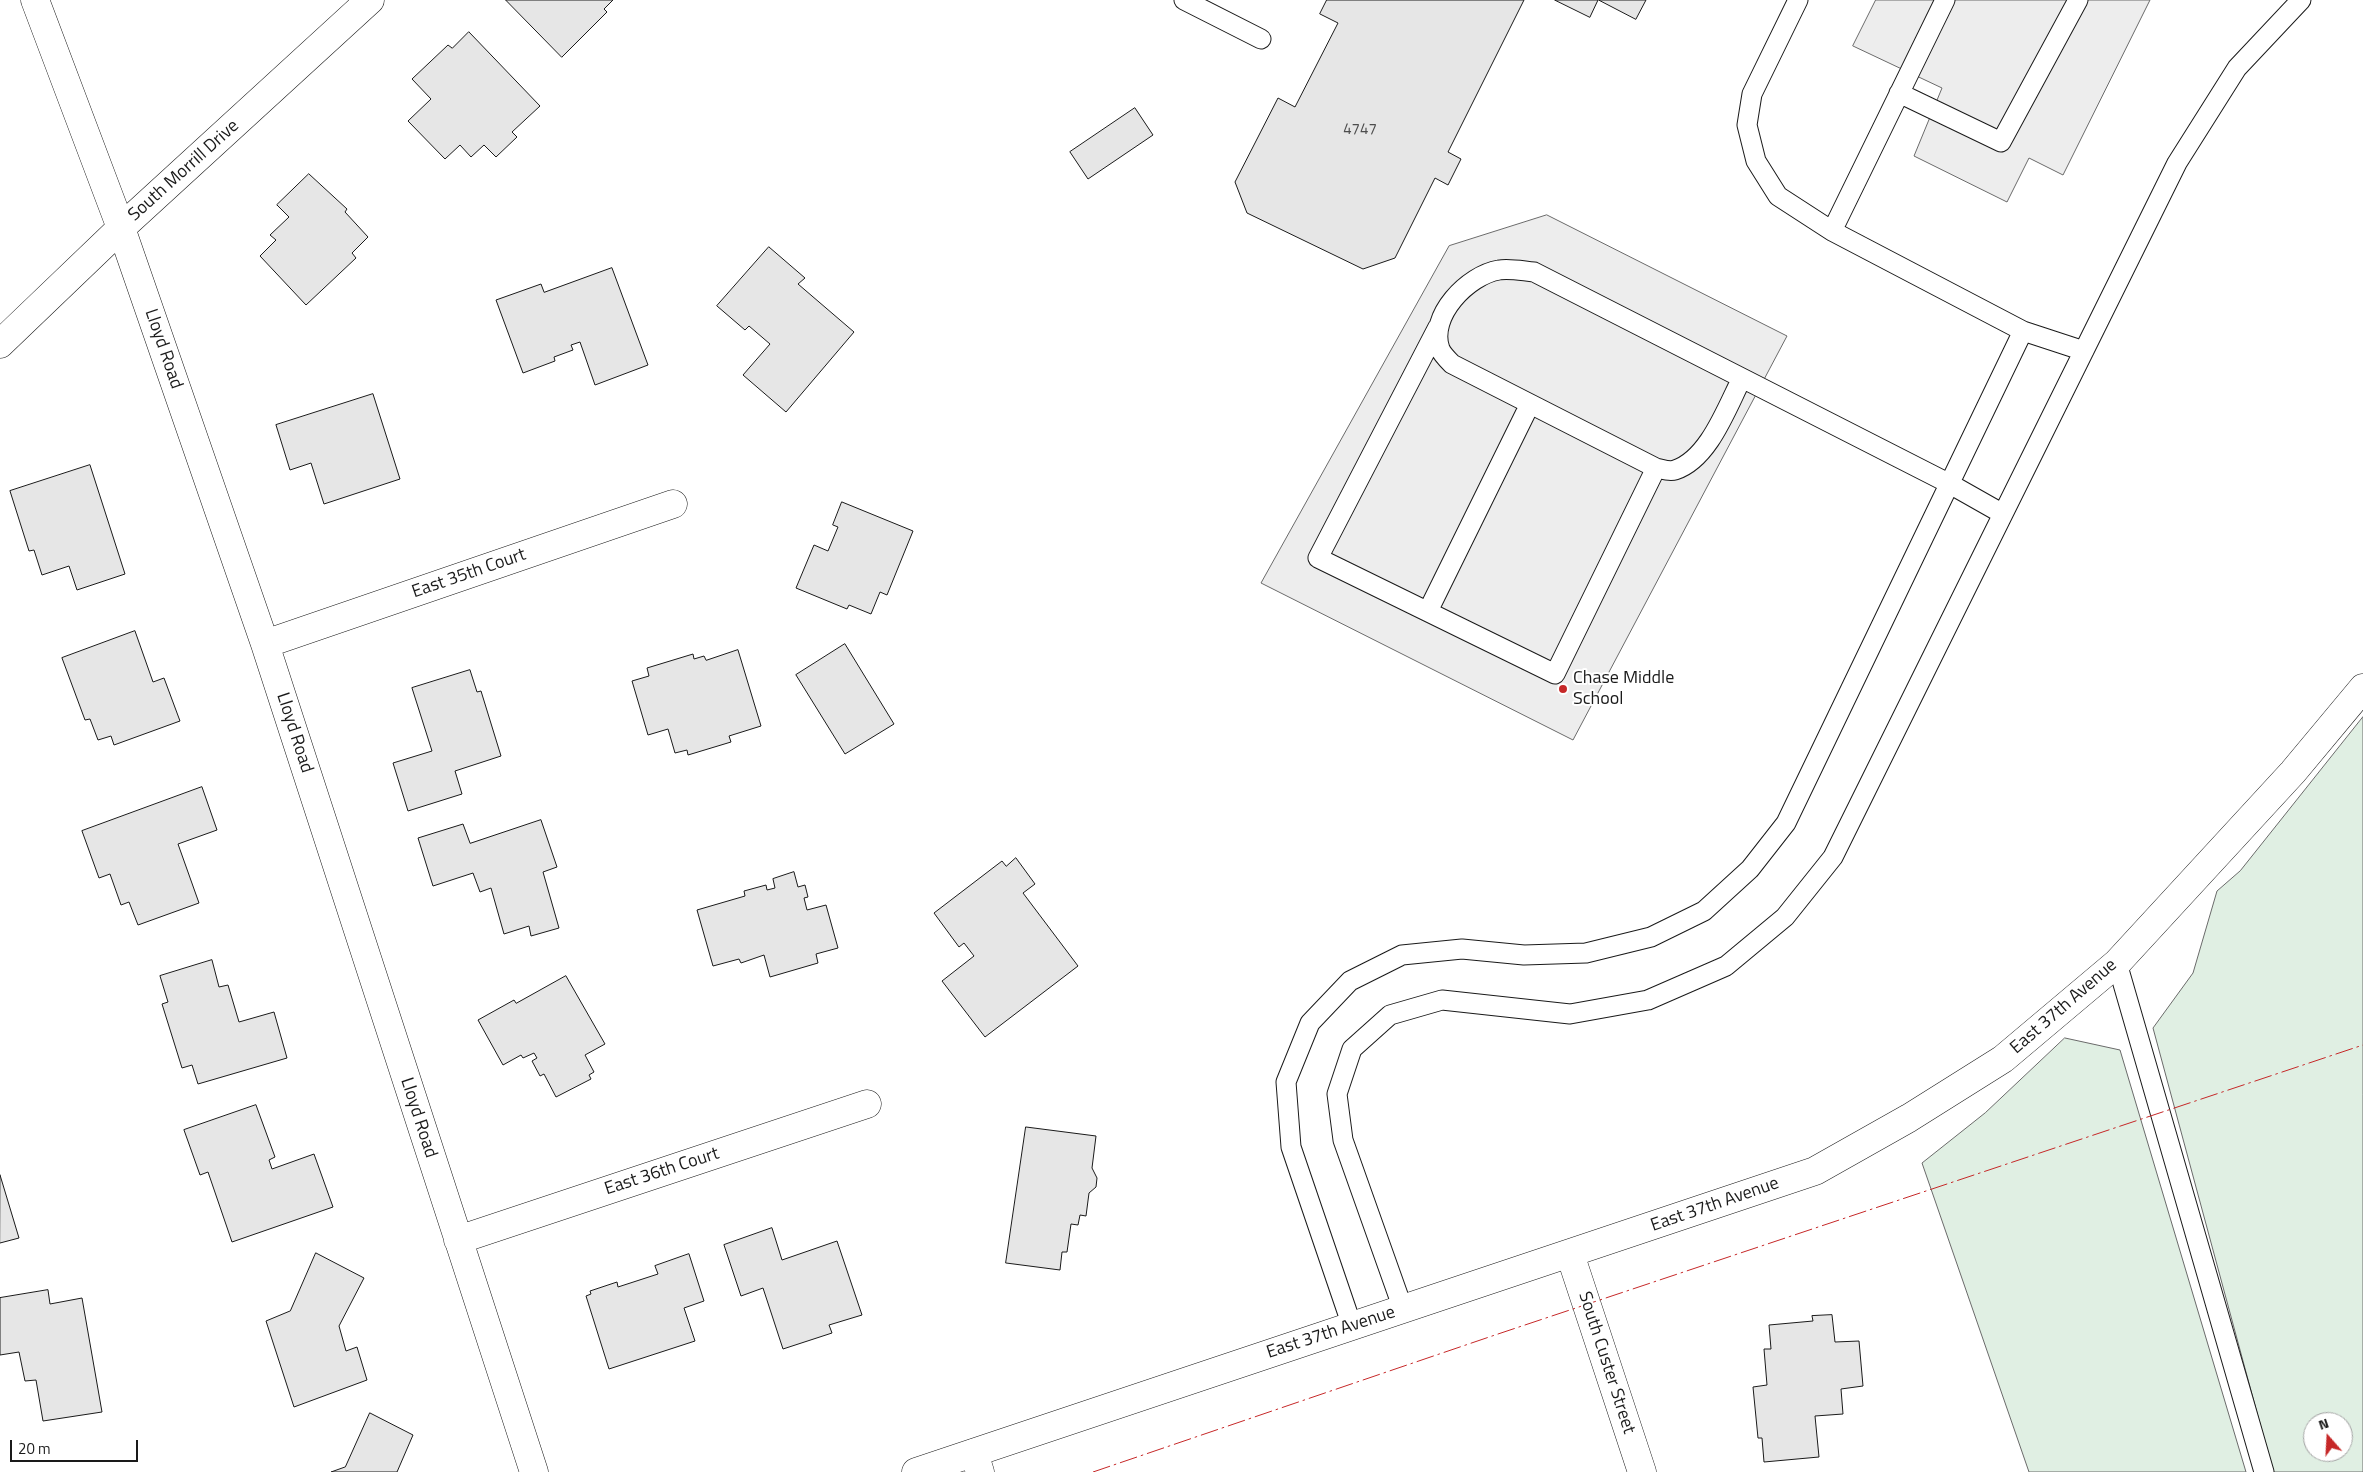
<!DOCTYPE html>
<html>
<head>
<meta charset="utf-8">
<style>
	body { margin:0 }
	#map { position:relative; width:2363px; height:1472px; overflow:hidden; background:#fff; font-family:"Titillium Web",sans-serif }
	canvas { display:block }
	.north { position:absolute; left:2303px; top:1412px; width:50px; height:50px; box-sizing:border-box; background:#fff; border:1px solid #a3a3a3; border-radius:50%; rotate:341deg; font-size:14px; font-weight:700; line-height:20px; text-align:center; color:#1a1a1a }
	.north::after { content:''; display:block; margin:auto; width:18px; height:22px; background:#c62828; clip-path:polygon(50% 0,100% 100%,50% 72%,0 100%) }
	.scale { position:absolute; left:10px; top:1440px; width:128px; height:22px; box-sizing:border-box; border:2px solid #1a1a1a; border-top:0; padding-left:6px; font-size:15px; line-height:18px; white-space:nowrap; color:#1a1a1a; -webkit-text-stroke:4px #fff; paint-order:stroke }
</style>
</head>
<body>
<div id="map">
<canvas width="2363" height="1472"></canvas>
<div class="north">N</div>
<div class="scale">20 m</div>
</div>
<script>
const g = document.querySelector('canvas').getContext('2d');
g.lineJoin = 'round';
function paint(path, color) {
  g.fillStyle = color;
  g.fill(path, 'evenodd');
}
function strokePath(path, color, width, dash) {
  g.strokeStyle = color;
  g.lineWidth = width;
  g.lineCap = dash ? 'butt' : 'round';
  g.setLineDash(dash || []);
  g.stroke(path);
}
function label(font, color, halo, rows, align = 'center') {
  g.font = font + ' "Titillium Web",sans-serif';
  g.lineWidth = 4;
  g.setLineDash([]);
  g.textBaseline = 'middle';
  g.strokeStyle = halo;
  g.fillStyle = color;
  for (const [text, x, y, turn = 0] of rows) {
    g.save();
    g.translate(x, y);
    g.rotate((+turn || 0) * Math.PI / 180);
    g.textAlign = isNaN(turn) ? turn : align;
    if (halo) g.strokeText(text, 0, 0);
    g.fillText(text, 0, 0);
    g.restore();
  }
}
const green = new Path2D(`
	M2363,717V1472H2273L2153,1028L2193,973L2217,891L2240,871ZM2313,1422H2343V1452H2313Z
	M2065,1038L2120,1050L2246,1472H2029L1922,1163L1985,1113Z`);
paint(green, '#e0efe3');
strokePath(green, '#6a6a6a', 1);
const parking = new Path2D(`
	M1876,0H2150L2063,175L2029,158L2007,202L1914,156L1942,88L1853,46Z
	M1547,215L1787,336L1573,740L1261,583L1449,246Z`);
paint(parking, '#ededed');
strokePath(parking, '#6a6a6a', 1);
const building = new Path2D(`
	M506,0H613L604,9L607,12L562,57Z
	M1327,0H1524L1448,152L1461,159L1448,185L1435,178L1395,258L1363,269L1247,213L1235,182L1278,98L1295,107L1338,23L1320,14Z
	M1555,0H1598L1590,17Z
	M1599,0H1646L1636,19Z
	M469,32L540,106L512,132L517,137L496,157L484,145L471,157L460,145L445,159L408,121L431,99L412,79L448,45L452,48Z
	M1135,108L1153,135L1088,179L1070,152Z
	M309,174L347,209L345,212L368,237L352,253L356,258L306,305L260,256L276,240L270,235L289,217L277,205Z
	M769,247L805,278L798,284L854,332L786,412L743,375L770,344L749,326L745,330L717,306Z
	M612,268L648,365L595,385L580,342L571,345L573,350L554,357L555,361L523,373L496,300L541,284L544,292Z
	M373,394L400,479L324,504L311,463L290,470L276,425Z
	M90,465L125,574L77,590L69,566L42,575L34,550L29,551L10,491Z
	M842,502L913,531L887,595L880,592L871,614L849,605L847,609L796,588L814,545L828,551L838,527L833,525Z
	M135,631L153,682L164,678L180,721L114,745L111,736L98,740L90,719L85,720L62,658Z
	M845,644L894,724L845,754L796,675Z
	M738,650L761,726L729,736L731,742L688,755L687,750L675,753L668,729L648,735L632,681L649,676L647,668L693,654L694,659L704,656L706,660Z
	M470,670L477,692L481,691L501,756L455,771L462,794L408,811L393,763L432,751L412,688Z
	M202,787L217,830L178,844L199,903L138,925L129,902L121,905L110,874L99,878L82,831Z
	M541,820L557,867L543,872L559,928L531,936L529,926L504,934L491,888L480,892L473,873L433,886L418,838L463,824L470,843Z
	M1016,858L1035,884L1023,893L1078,966L985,1037L942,981L974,956L964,943L959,947L934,913L1002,861L1006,866Z
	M794,872L798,887L805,885L808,897L804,898L807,910L826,905L838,948L816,954L818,963L770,977L764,955L741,963L739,959L713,966L697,910L745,896L744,891L766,885L767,890L775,888L773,879Z
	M212,960L219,987L228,985L239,1022L274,1012L287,1058L198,1084L192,1065L182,1068L162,1004L168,1002L160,976Z
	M566,976L605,1044L585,1055L594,1072L589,1075L591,1079L556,1097L544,1074L540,1076L532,1061L537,1058L534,1053L523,1058L521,1055L503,1065L478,1020L514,1000L516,1003Z
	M256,1105L275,1157L269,1160L272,1169L314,1154L333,1207L232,1242L208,1172L200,1175L184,1130Z
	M1026,1127L1096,1136L1092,1168L1097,1178L1096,1187L1089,1193L1086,1216L1080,1215L1078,1225L1071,1224L1067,1252H1062L1060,1270L1006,1263Z
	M0,1175L19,1238L0,1243Z
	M772,1228L782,1260L837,1241L862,1315L829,1325L832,1333L783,1349L763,1288L741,1296L724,1245Z
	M316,1253L364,1278L339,1326L346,1351L357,1347L367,1380L294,1407L266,1321L290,1311Z
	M689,1254L704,1301L684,1308L695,1341L609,1369L586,1296L591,1294L590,1291L617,1282L618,1287L658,1274L655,1266Z
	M48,1290L50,1304L82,1298L102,1412L43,1421L36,1380L25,1381L19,1352L0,1355V1298Z
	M1832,1315L1835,1342L1859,1341L1863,1386L1841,1389L1843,1414L1815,1416L1819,1457L1764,1462L1762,1438H1758L1753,1387L1767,1385L1764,1349H1771L1769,1325L1813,1321L1812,1316Z
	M370,1413L413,1435L397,1472H331L345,1467Z`);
paint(building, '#e6e6e6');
strokePath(building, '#1a1a1a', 1);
const service = new Path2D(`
	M1184,0L1261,39
	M1798,0L1752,94L1747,125L1756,161L1778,196L1832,231L2023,331L2084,351
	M1899,93L2001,142L2078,0
	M1832,231L1945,0
	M1438,327L1318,558L1555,674L1656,468
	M1742,378C1727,407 1709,459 1675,470C1669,472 1662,469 1656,468L1452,364C1448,360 1442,354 1440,349C1428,316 1468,275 1499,270C1509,268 1523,271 1534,272L1950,484L2003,514
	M1428,611L1530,404
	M2117,963L2264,1472
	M1403,1309L1343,1140L1337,1094L1352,1049L1390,1015L1442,1000L1570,1014L1648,1000L1726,966L1785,917L1833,857L2177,163L2237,68L2301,0
	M1352,1326L1291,1147L1286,1082L1310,1023L1350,981L1402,955L1462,949L1524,955L1586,953L1651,937L1704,911L1750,869L1786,823L2023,331`);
const minor = new Path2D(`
	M35,0L121,228L265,644L534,1472
	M0,344L121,228L370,0
	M265,644L673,504
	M458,1240L867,1104
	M1570,1254L1642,1472
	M974,1453L980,1472`);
const tertiary = new Path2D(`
	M916,1472L1815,1171L1909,1118L2003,1059L2117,963L2293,772L2363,688`);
strokePath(service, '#1a1a1a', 21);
strokePath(minor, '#1a1a1a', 29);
strokePath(tertiary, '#1a1a1a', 29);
strokePath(service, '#fff', 19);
strokePath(minor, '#fff', 28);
strokePath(tertiary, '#fff', 28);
strokePath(new Path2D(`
	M1093,1472L1498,1334L2363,1045`), '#c62828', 1, [18, 4, 2.5, 4]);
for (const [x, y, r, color] of [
	[1563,689,5,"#c62828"]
]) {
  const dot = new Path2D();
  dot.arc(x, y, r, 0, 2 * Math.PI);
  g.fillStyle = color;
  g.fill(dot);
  strokePath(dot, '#fff', 2);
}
label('15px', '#4d4d4d', null, [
	["4747",1360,130]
]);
label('18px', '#1a1a1a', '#fff', [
	["South Morrill Drive",184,171,-42],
	["Lloyd Road",163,349,71],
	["East 35th Court",469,574,-19],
	["Lloyd Road",294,733,72],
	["East 37th Avenue",2064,1007,-41],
	["Lloyd Road",418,1118,72],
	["East 36th Court",662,1172,-18],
	["East 37th Avenue",1715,1205,-19],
	["East 37th Avenue",1331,1333,-18],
	["South Custer Street",1606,1363,72]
]);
label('18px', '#1a1a1a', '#fff', [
	["Chase Middle",1573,679],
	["School",1573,700]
], 'left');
</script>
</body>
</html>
